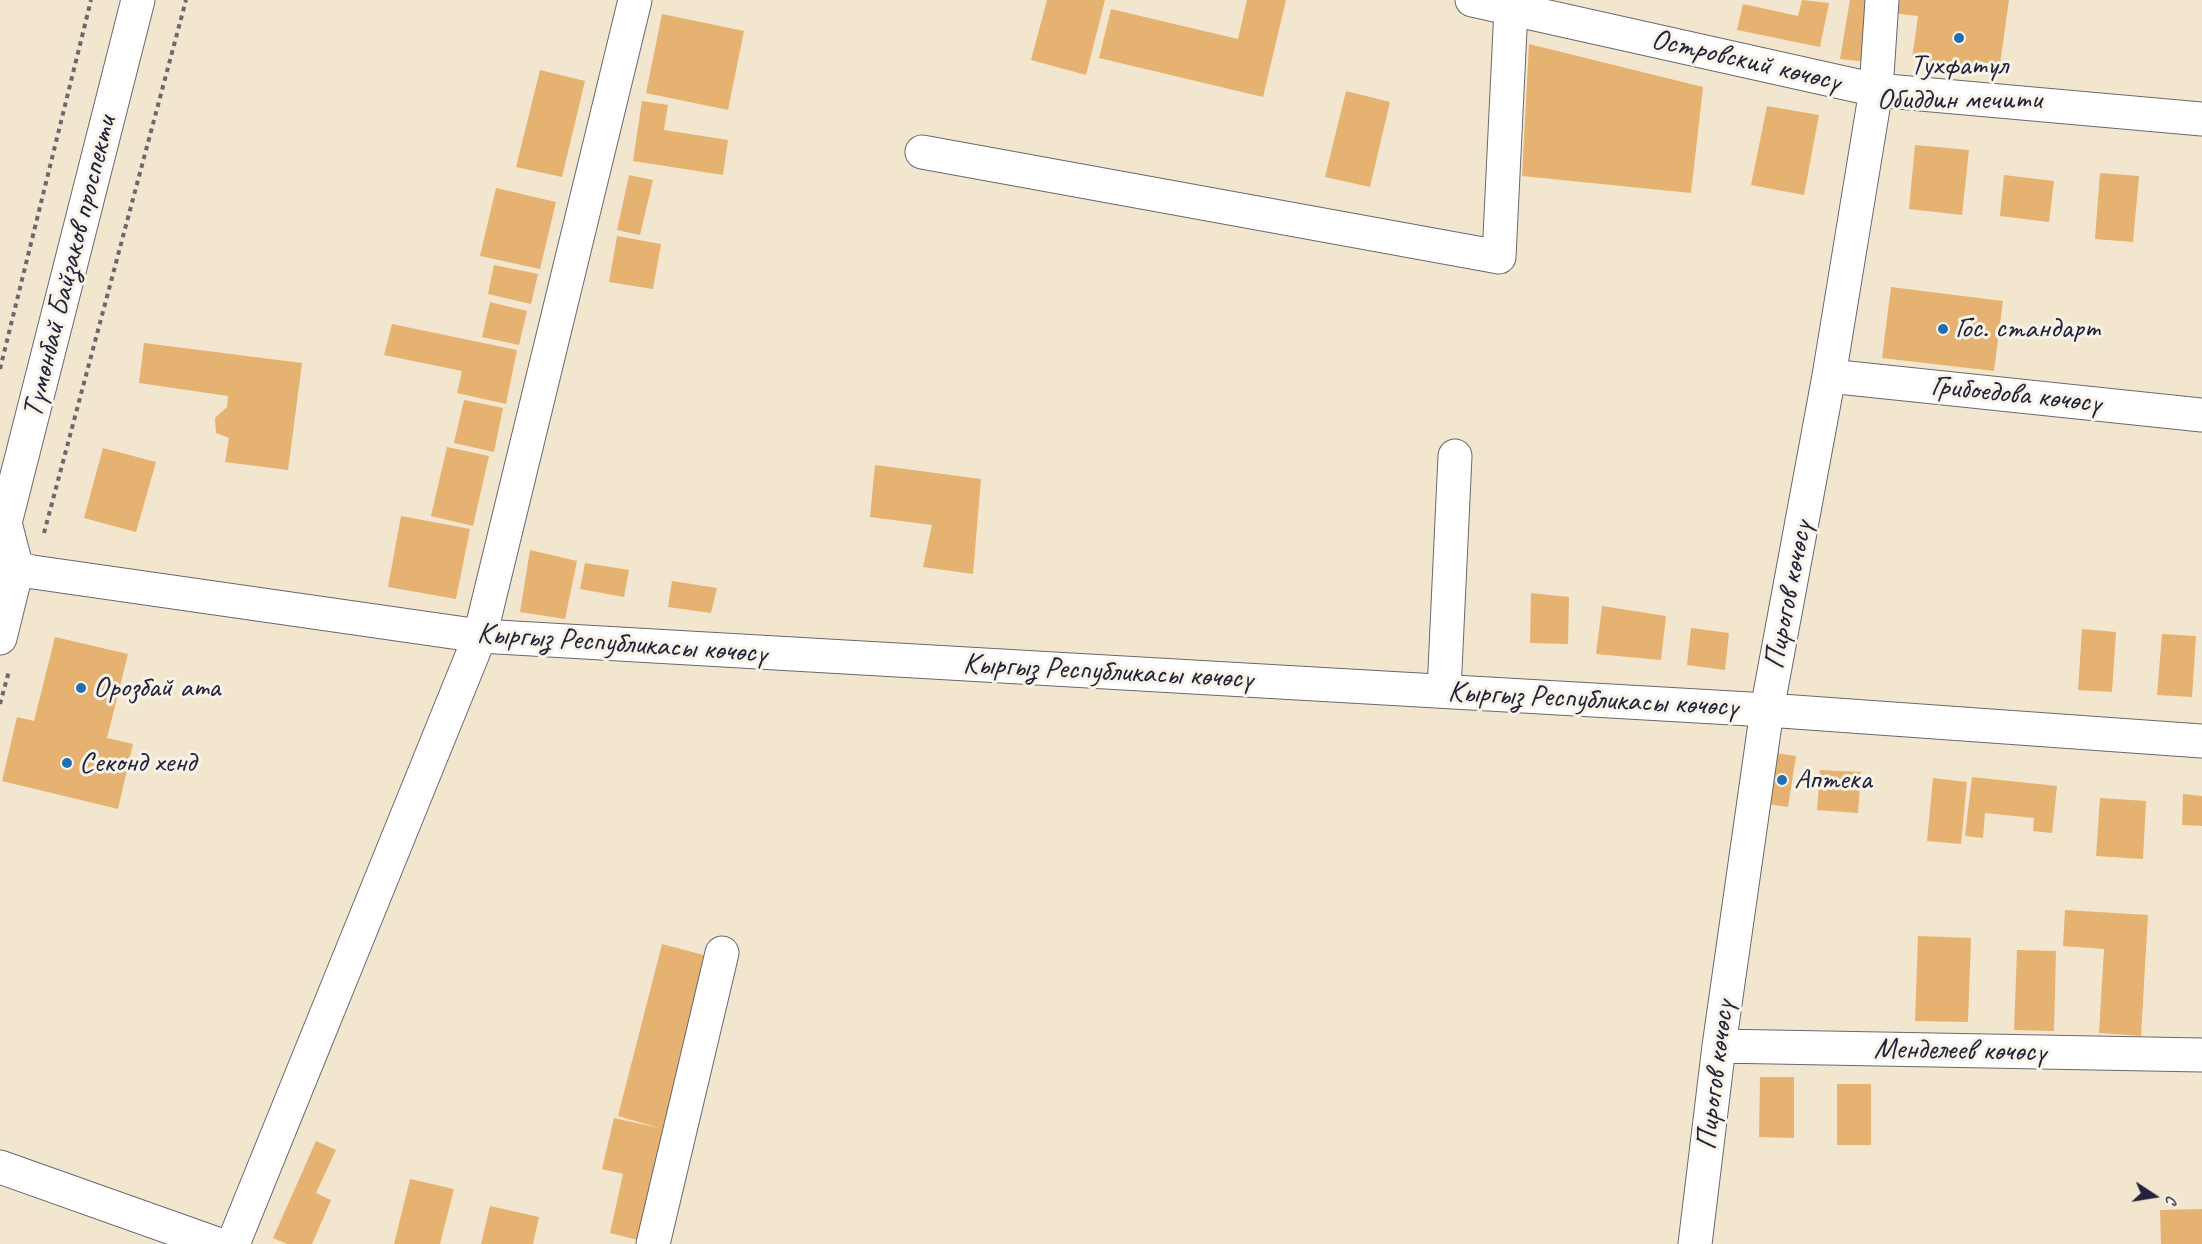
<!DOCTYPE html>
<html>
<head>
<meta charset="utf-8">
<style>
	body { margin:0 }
	#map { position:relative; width:2202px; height:1244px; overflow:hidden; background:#f3e6ce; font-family:Caveat,sans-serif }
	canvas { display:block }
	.north { position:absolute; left:2124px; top:1166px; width:60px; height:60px; -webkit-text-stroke:4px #f7f3e8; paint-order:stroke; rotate:102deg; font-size:16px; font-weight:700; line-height:24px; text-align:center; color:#22223b }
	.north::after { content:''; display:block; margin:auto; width:21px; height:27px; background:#22223b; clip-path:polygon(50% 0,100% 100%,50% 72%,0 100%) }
</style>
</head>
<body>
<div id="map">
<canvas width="2202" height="1244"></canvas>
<div class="north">С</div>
</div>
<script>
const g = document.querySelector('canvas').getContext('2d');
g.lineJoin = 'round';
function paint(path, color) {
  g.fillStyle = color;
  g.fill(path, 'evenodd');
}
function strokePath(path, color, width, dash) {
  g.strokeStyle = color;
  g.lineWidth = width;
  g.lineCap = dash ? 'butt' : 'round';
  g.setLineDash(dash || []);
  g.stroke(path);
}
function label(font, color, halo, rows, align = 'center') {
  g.font = font + ' Caveat,sans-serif';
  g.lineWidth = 6;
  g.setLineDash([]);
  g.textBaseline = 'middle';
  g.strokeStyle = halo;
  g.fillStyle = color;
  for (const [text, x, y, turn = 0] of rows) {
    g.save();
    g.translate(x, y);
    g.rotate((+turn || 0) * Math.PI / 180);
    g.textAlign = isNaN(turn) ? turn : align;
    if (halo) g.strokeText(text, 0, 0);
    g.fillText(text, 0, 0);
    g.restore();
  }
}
paint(new Path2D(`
	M1047,0H1105L1086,75L1031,60Z
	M1247,0H1286L1263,97L1099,58L1111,9L1238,39Z
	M1802,0L1829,3L1820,47L1737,30L1743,4L1798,16Z
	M1850,0H1877L1868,62L1840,59Z
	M1894,0H2009L1999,71L1912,59L1918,16L1893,13Z
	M662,14L744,31L728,110L646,93Z
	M1529,44L1703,87L1691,193L1522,176Z
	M540,70L585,81L562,177L516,167Z
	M1346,91L1390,102L1370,187L1325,177Z
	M642,101L668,105L664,130L728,140L723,175L633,161Z
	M1767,106L1819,115L1804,195L1751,185Z
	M1915,145L1969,150L1962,215L1909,209Z
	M2100,173L2139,176L2133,242L2095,239Z
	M629,175L653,180L640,235L617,230Z
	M2004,175L2054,181L2049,222L2000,216Z
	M496,188L556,202L540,269L480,256Z
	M617,236L661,244L653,289L609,282Z
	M494,265L538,274L531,304L488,294Z
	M1891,287L2003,301L1994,371L1882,358Z
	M490,302L527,311L519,345L482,337Z
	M392,324L517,350L506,404L457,393L462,371L384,355Z
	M144,343L302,363L288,470L225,462L229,438L216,433L215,418L227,407L228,396L139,383Z
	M464,400L503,408L494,452L454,443Z
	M447,447L489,456L473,526L431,516Z
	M103,448L156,462L136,532L84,518Z
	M875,465L981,479L973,574L923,567L932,525L870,517Z
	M401,516L470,529L456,599L388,587Z
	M530,550L577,561L565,619L520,612Z
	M585,563L629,570L624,597L580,589Z
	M672,581L717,588L711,613L668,607Z
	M1531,593L1569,597L1568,644L1530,643Z
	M1602,606L1666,616L1661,660L1596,654Z
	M1691,628L1729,633L1725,670L1687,665Z
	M2082,629L2116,632L2112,692L2078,690Z
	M2162,634L2196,636L2192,697L2157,695Z
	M55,637L128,654L107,738L133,744L118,809L2,781L17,717L34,721Z
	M1776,753L1796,756L1788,807L1768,804Z
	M1820,770L1861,772L1858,813L1817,810Z
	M1972,777L2057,786L2052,833L2033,831L2034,818L1985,813L1983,838L1965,836Z
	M1933,778L1967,782L1961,844L1927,841Z
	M2183,794L2202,796V826L2182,825Z
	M2100,798L2146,801L2143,859L2096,856Z
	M2065,910L2148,915L2141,1036L2099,1033L2104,949L2063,946Z
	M1918,936L1971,938L1968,1022L1915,1021Z
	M662,944L711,957L642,1241L610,1233L623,1174L602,1169L614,1118L659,1128L618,1116Z
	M2017,950L2056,951L2054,1031L2014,1030Z
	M1760,1077H1794V1138L1759,1137Z
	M1837,1084H1871V1145H1837Z
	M316,1141L336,1150L316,1193L331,1200L312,1244H287L273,1238Z
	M410,1179L454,1189L440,1244H394Z
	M490,1206L539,1217L533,1244H481Z
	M2202,1209V1244H2161L2160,1210Z`), '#e6b271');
const minor = new Path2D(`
	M1472,0L1876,90L2202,119
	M922,152L1499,257L1511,9
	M1829,376L2202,415
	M1444,691L1455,456
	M1719,1046L2202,1055
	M0,1167L217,1244
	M233,1244L480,636L635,0
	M653,1244L722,953
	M1695,1244L1719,1046L1767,710L1829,376L1876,90L1882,0`);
const major = new Path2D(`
	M0,565L33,572L480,636L1767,710L2202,741`);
const highway = new Path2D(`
	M0,533L5,523L138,0
	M0,638L17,569L5,523`);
strokePath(minor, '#6b676e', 35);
strokePath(major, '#6b676e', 35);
strokePath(highway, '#6b676e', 35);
strokePath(new Path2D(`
	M0,369L91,0
	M44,533L186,0
	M0,704L9,671`), '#6b676e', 4, [4.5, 4.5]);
strokePath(minor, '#fff', 33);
strokePath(major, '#fff', 33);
strokePath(highway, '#fff', 33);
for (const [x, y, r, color] of [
	[1959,38,6,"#1f6fb2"],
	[1943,329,6,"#1f6fb2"],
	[81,688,6,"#1f6fb2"],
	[67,763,6,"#1f6fb2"],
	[1782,780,6,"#1f6fb2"]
]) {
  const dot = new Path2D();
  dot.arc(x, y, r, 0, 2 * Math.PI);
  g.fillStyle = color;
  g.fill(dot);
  strokePath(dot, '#f7f3e8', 2);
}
label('30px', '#22223b', '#f7f3e8', [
	["Островский көчөсү",1746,61,13],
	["Түмөнбай Байзаков проспекти",70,267,-76],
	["Грибоедова көчөсү",2016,395,6],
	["Пирогов көчөсү",1789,595,-79],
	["Кыргыз Республикасы көчөсү",622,644,4],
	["Кыргыз Республикасы көчөсү",1108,672,3],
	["Кыргыз Республикасы көчөсү",1593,700,3],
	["Менделеев көчөсү",1960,1051,1],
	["Пирогов көчөсү",1716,1075,-83]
]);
label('30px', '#22223b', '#f7f3e8', [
	["Тухфатул",1959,66,"center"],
	["Обиддин мечити",1959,100,"center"],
	["Гос. стандарт",1955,329],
	["Орозбай ата",93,688],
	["Секонд хенд",79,763],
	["Аптека",1794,780]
], 'left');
</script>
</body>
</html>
